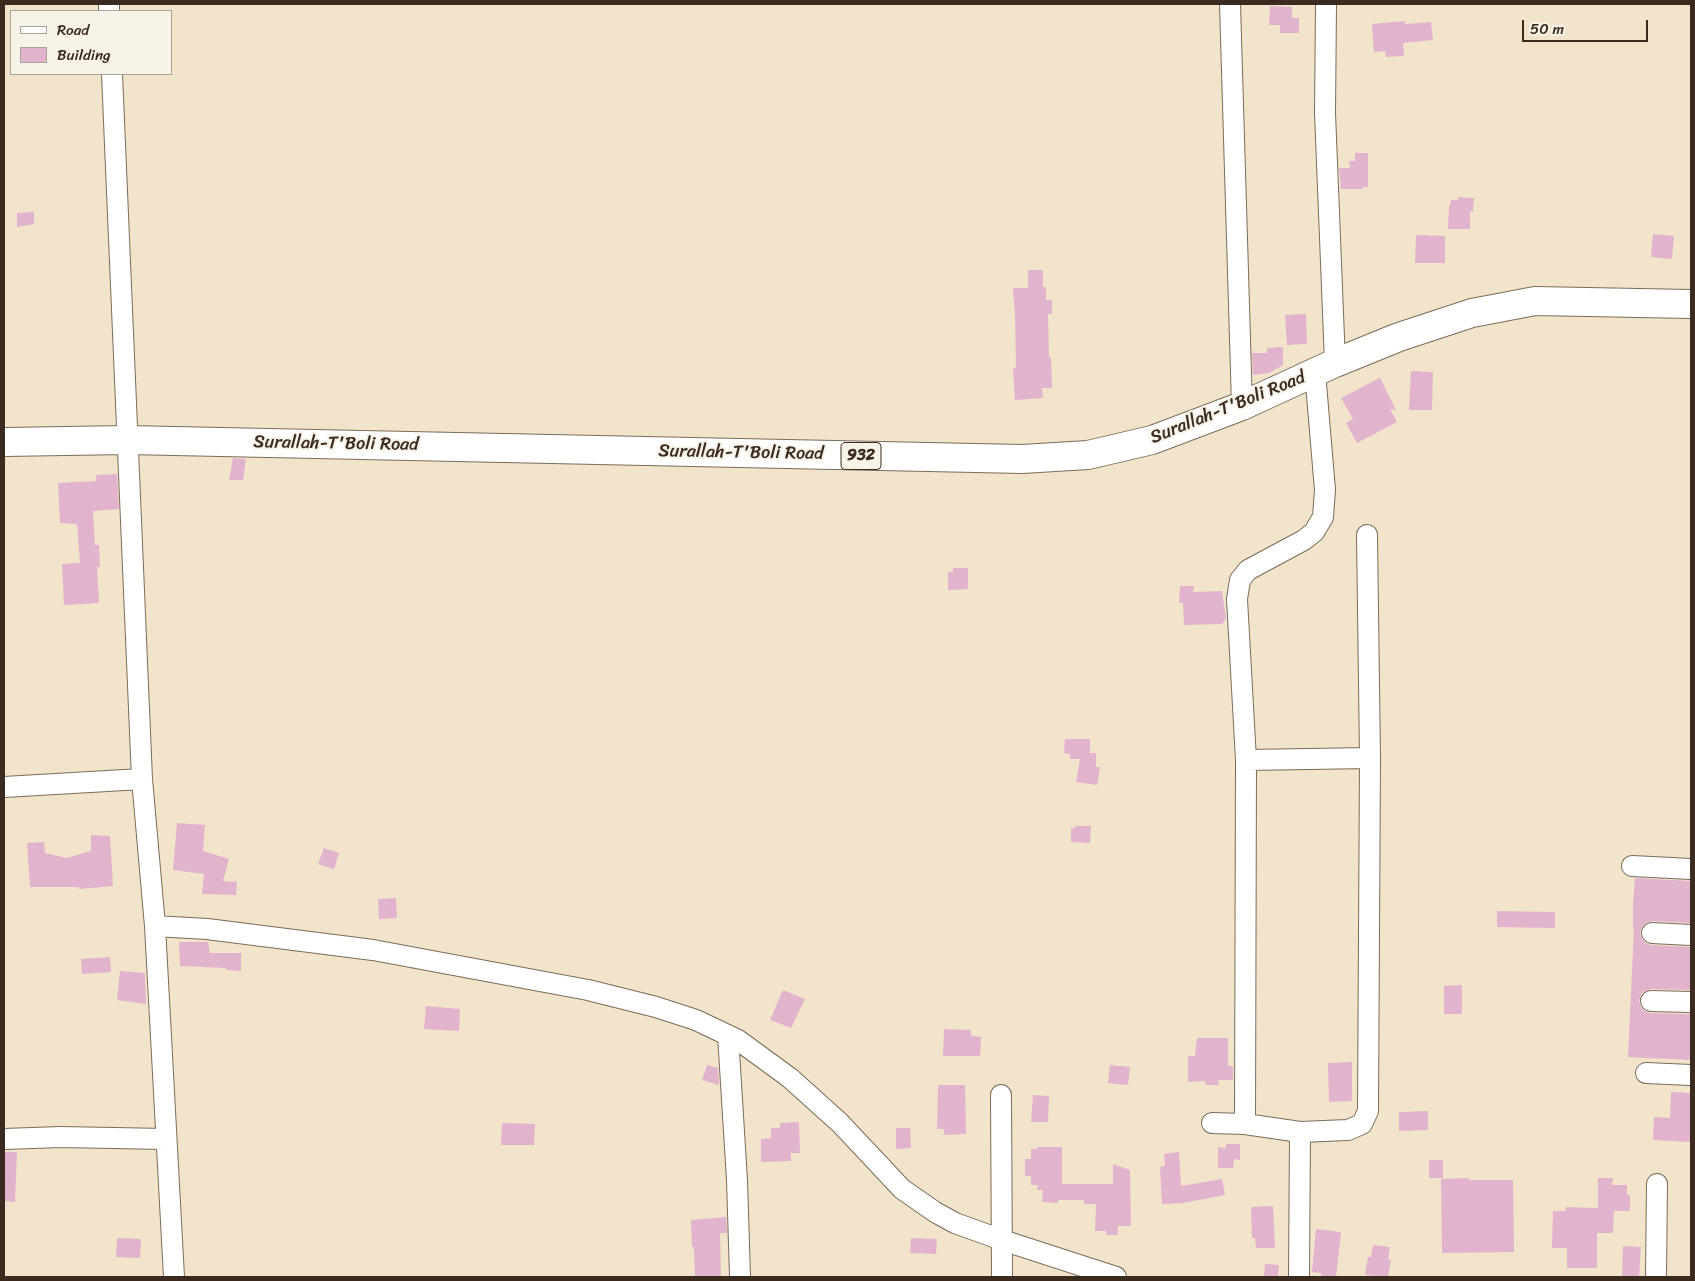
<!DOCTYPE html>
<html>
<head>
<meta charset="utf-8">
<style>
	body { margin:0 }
	#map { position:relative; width:1695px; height:1281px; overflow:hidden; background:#f2e4ca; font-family:Sriracha,sans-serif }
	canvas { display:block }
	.frame { position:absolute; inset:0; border:5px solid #3b2a1e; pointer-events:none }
	.legend { position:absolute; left:10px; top:10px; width:162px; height:65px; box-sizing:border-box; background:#f7f3e8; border:1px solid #aca397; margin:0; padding:6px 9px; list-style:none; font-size:15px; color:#3b2a1e }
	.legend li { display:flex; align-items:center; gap:10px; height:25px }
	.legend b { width:25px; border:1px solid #aca397 }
	.scale { position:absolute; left:1522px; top:20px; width:126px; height:22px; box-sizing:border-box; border:2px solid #3b2a1e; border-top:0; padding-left:6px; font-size:15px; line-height:18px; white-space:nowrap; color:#3b2a1e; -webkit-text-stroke:4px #f7f3e8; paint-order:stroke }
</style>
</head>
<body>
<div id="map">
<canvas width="1695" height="1281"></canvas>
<div class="frame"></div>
<ul class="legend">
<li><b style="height:6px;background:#fff"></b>Road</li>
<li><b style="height:14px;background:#e1b3cd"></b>Building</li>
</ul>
<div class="scale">50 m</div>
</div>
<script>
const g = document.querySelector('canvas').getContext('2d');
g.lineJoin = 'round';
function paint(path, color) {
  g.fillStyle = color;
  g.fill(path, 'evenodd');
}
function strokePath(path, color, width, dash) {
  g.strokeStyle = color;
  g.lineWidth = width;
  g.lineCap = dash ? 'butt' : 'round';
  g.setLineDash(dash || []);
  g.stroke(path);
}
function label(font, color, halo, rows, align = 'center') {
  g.font = font + ' Sriracha,sans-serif';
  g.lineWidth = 4;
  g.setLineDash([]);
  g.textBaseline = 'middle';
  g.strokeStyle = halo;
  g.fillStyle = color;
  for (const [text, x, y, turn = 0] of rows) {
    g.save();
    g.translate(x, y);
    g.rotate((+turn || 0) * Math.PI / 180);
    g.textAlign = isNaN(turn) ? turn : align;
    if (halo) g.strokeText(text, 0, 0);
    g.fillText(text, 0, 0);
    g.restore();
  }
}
paint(new Path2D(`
	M1270,6L1292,7V18H1299V33H1280V25H1269Z
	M1405,21V24L1431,22L1433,40L1403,43L1404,56L1386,57L1385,51L1374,52L1372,24Z
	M1355,153H1368V187H1363V189H1341L1339,168H1350L1349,161H1355Z
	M1458,197L1474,198L1473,212L1470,211V229H1448L1449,206H1450L1451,200H1458Z
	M34,212V224L17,227V213Z
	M1653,234L1674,236L1672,259L1651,257Z
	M1416,235L1445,236V263H1415Z
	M1028,270H1043V287H1046V300H1052V314H1048L1049,357H1051L1052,388H1042L1043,398L1015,400L1013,368H1016L1015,315L1013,288H1028Z
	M1306,314L1307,344L1287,345L1285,315Z
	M1283,347V365L1269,373L1253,375L1252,353H1267V348Z
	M1411,371L1433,372L1432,410H1409Z
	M1380,378L1396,410L1390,409L1397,422L1357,443L1346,423L1353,419L1341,398Z
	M233,458L246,459L243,480H229Z
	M117,474L119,509L93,511L95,545H99L100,567H97L99,603L64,605L62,564L80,563L77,524L60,523L58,483L96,481V475Z
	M953,568H968V589L948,590V572H953Z
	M1180,586H1194L1193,592L1222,591L1226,618L1222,624L1184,625L1183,603H1179Z
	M1065,739H1090V753H1096V767H1100L1097,785L1076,782L1080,759H1070V754L1064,753Z
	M177,823L205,825L203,851L229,859L223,881L237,882L236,895L202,894L204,874L173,870Z
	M1075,826H1091L1090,843L1071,842V828H1075Z
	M91,835L110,836L113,886L79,889V887H30L27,843L44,842L45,853L66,858L91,851Z
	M324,848L339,853L334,869L318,864Z
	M1635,878L1691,881V923L1652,921L1646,923L1642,926L1640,933L1642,939L1645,943L1651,945L1691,947V990L1651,989L1645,991L1641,994L1639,1001L1641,1007L1644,1011L1650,1013L1691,1014V1060L1628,1057L1634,928H1633V904Z
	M396,898L397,918L379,919L378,899Z
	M1497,911L1555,912V928L1497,927Z
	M179,942H208L210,953H241V971L226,970V968L180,966Z
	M110,957L111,972L82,974L81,959Z
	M120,971L145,973L146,1004L117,1000Z
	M1462,985V1014H1444V986Z
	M783,990L805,999L791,1028L770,1020Z
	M426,1006L460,1009L459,1031L424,1029Z
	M944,1029L971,1030V1036L981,1037L980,1056H943Z
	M1197,1038H1228V1066H1233V1080H1218L1219,1085H1206L1205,1081L1188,1082V1056H1195Z
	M1352,1062V1101L1329,1102L1328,1063Z
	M707,1065L718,1068L719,1085L702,1080Z
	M1110,1065L1130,1067L1128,1085L1108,1083Z
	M938,1085H965L966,1134L944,1135V1129H937Z
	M1671,1092L1691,1093V1142L1653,1140L1654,1117L1670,1118Z
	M1033,1095L1049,1096L1048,1122H1031Z
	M1428,1111V1130L1399,1131V1112Z
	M799,1122L800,1153H791V1161L761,1162V1139L771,1138V1128H780V1123Z
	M502,1123L535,1124L534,1145H501Z
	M896,1128H910L911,1148L896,1149Z
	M1226,1144H1240V1160L1234,1159L1233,1168H1218V1147L1226,1148Z
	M1037,1147H1062V1184H1113V1164L1130,1170L1131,1226H1118V1235H1106V1231H1095L1096,1204H1084V1200H1058V1203L1042,1202L1043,1190H1037L1038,1185H1031V1176H1025V1159H1031V1149H1037Z
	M4,1152H17L15,1202L4,1201Z
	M1179,1152L1181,1186L1222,1179L1225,1195L1183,1203L1162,1204L1160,1167L1165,1166L1164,1154Z
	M1429,1160H1443V1178H1429Z
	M1469,1178V1180H1513L1514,1252L1442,1253L1441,1179Z
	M1598,1178H1613L1612,1185H1627V1195H1630V1211H1614L1613,1233H1597V1268H1567V1248H1552L1553,1211H1566V1207L1598,1208Z
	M1273,1206L1275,1248H1256L1255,1238H1252L1251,1207Z
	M726,1217L727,1233H720L721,1277H695L694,1247H692L691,1220Z
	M1316,1229L1341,1232L1336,1277H1321V1273L1312,1272Z
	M117,1238L141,1239L140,1258L116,1257Z
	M911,1238L937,1239L936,1254L910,1253Z
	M1373,1245L1390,1247L1388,1259L1391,1260L1388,1277L1365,1275L1368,1257H1371Z
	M1623,1246L1641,1247L1639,1277H1622Z
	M1265,1264L1279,1265L1278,1277H1264Z`), '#e1b3cd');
const street = new Path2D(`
	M109,4V11
	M1230,4L1242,406
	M1326,4L1325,113L1335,363
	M112,74L142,779L155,926L174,1277
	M1246,760L1370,758
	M4,787L142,779
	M1632,866L1691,869
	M155,926L207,929L373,950L588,990L656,1007L696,1020L738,1040L790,1078L840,1123L902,1189L935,1212L955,1223L1002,1240L1116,1277
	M1652,933L1691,935
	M1651,1001L1691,1002
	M728,1035L737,1180L740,1277
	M1646,1073L1691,1075
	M1001,1095L1002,1277
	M1212,1123L1245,1124L1300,1132L1348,1130L1362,1124L1368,1111L1370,758L1367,535
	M1245,1124L1246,760L1237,599L1240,580L1248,570L1304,540L1314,532L1323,517L1325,490L1315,372
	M4,1139L61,1137L166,1139
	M1299,1277L1300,1132
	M1656,1277L1657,1184`);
const primary = new Path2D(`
	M4,442L127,440L1022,459L1088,455L1152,440L1242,406L1335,363L1399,337L1472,313L1535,301L1691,304`);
strokePath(street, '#7b6b5a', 22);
strokePath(primary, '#7b6b5a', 30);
strokePath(street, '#fff', 20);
strokePath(primary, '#fff', 28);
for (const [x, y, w] of [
	[861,456,40]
]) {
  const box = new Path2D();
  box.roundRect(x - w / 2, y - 13.5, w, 27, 4);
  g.fillStyle = '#f7f3e8';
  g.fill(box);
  strokePath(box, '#3b2a1e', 1);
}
label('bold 16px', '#3b2a1e', null, [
	["932",861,456]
]);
label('18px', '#3b2a1e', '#f7f3e8', [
	["Surallah-T'Boli Road",1228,408,-22],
	["Surallah-T'Boli Road",336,444,1],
	["Surallah-T'Boli Road",741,453,1]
]);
</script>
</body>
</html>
